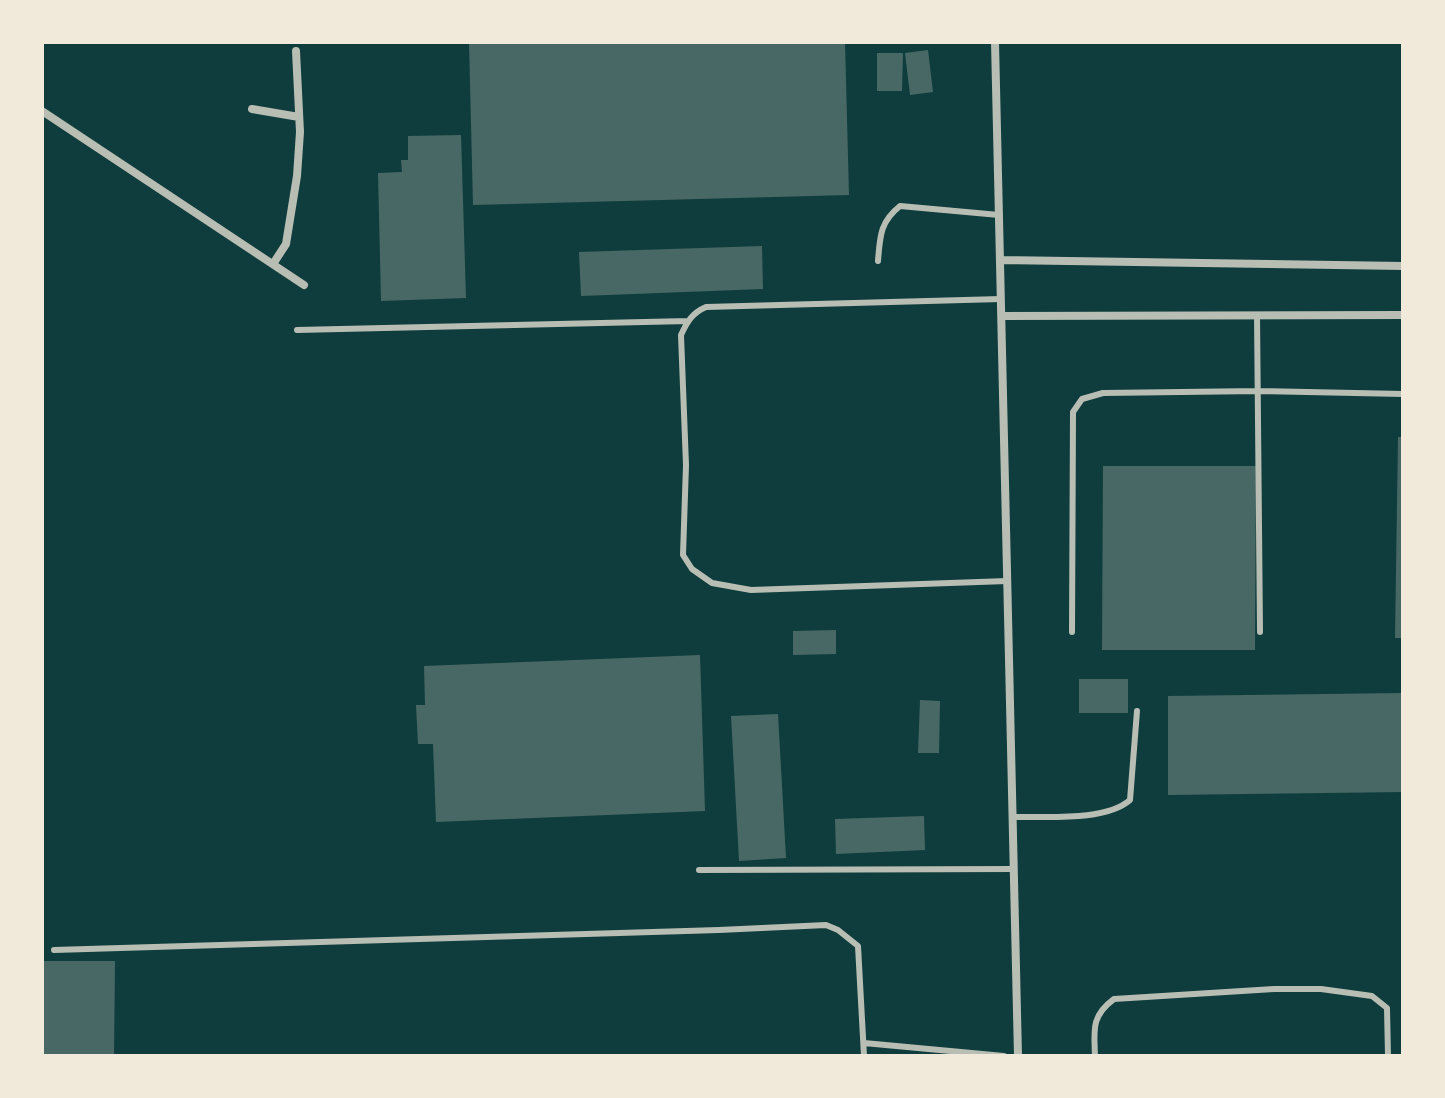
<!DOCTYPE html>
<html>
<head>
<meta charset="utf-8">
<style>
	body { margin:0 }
	#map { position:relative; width:1445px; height:1098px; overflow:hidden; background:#0f3d3e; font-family:Overpass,sans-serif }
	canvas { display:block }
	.frame { position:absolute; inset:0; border:44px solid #f1e9da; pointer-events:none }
</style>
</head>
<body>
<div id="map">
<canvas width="1445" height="1098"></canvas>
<div class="frame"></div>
</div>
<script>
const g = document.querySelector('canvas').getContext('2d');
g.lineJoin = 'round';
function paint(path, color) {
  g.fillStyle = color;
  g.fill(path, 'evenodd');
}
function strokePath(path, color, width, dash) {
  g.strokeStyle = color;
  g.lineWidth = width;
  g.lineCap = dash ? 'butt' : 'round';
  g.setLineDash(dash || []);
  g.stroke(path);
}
paint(new Path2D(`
	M469,42H845L849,195L473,205Z
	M928,50L933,92L910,95L905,53Z
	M877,53H903L902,91H877Z
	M461,135L466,298L381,301L378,173L402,172L401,160H408V136Z
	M762,246L763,289L581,296L579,252Z
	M1398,437H1403V638H1395Z
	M1103,466H1256L1255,650H1102Z
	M836,630V654L793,655V631Z
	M700,655L705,811L436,822L433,744H418L416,705H425L424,666Z
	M1079,679H1128V713H1079Z
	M1403,693V792L1168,795V696Z
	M920,700L940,701L939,753H918Z
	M778,714L786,858L739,861L731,716Z
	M924,816L925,850L836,854L835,819Z
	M42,961H115L114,1056H42Z`), '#486865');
strokePath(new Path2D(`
	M878,261C880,236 880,222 900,206L999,215
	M1001,299L706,307C692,313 687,322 681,335L686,465L683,555L692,569L712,583L751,590L1007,581
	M1257,315L1260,632
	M297,330L688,321
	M1072,632L1073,412L1082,399L1103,393L1259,391L1403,394
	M1013,817C1045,816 1105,822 1130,800L1137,711
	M699,870L1014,869
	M54,950L719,930L826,925L838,930L858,946L864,1056
	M864,1043L1004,1056
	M1095,1056C1094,1030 1091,1016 1114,999L1274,989H1321L1372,996L1387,1008L1388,1056`), '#b8beb3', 6);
strokePath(new Path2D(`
	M995,42L1018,1056
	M252,109L299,117
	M42,111L304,285
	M1001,260L1403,266
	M273,264L286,244L297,176L300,132L296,51
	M1002,316L1403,315`), '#b8beb3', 8);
</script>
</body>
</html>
